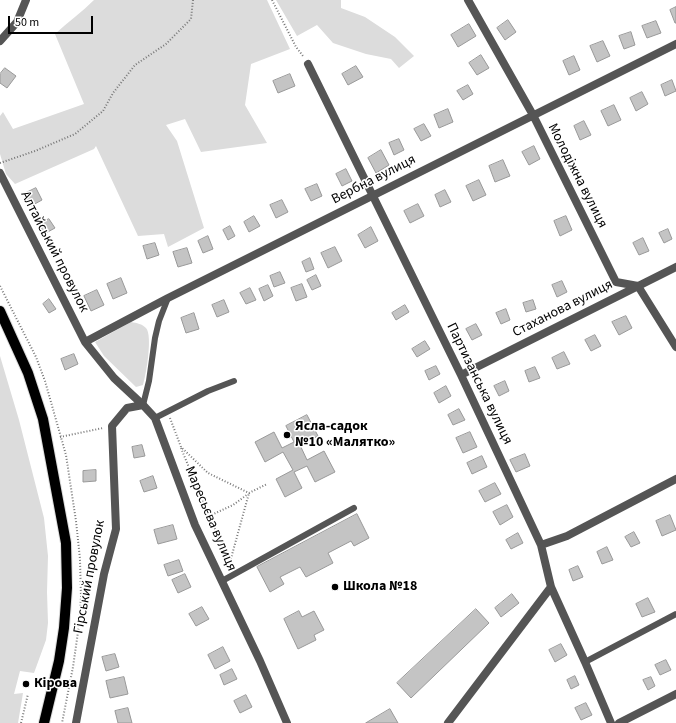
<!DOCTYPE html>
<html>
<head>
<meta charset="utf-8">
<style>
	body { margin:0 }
	#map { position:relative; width:676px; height:723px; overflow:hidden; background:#fff; font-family:"Source Sans 3",sans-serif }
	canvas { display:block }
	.scale { position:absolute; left:8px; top:16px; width:85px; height:18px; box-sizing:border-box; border:2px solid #000; border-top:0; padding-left:5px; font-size:12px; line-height:14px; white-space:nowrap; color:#000; -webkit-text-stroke:3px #fff; paint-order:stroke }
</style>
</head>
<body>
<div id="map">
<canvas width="676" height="723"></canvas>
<div class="scale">50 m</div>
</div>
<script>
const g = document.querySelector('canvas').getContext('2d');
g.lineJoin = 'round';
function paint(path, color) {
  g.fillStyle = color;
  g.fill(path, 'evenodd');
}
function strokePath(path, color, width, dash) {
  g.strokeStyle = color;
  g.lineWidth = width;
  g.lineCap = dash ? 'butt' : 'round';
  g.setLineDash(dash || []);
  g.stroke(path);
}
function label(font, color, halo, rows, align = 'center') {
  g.font = font + ' "Source Sans 3",sans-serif';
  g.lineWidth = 3;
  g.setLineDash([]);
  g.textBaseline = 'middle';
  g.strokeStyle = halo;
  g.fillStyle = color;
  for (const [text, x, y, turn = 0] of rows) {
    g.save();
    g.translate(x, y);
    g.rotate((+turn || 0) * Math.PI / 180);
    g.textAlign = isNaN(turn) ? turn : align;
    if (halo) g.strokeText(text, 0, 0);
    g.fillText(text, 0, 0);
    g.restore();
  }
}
paint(new Path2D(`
	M94,0H267L290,49L251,64L245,105L267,143L201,152L185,119L166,125L177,141L204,228L168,247L164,234L138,236L96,146L94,149L15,184L6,174L0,154V116L3,112L13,129L84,104L55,34C68,22 82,12 94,0Z
	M276,0H341V8L365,17L395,37L414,56L399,68L391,59L366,54L333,43L317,25L297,36Z
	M131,322C137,323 142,324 146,328C153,336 146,375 143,385L136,387L104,356L95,342Z
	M0,356L19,420L44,518L48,556L47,592L48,623L46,640L34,673L20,671L14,694L23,693L18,723H0Z`), '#dcdcdc');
const building = new Path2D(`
	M676,7V23H675L670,10Z
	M508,20L516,32L505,40L497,28Z
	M656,21L661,33L647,38L642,26Z
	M469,24L476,36L458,47L451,35Z
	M631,32L635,45L624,49L619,36Z
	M603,41L610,56L597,62L590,46Z
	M481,55L489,68L477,75L469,63Z
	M574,56L580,70L569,75L563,61Z
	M356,66L363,77L348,85L342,74Z
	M5,68L16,76L7,88L0,83V74Z
	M290,74L295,86L278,93L273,81Z
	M672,80L676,91L665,96L661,85Z
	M468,85L473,94L463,100L457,91Z
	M642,92L648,104L636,111L630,98Z
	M614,105L621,120L608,126L601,111Z
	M448,109L453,122L439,128L434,115Z
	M584,121L591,135L580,140L574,126Z
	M424,124L431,136L421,141L414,129Z
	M399,139L404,150L394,155L389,143Z
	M534,146L540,159L529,165L522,152Z
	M381,150L389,165L376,173L368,158Z
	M503,160L510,176L495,182L489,166Z
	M346,169L352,181L342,186L336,174Z
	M479,180L486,195L473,201L466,186Z
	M317,184L322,196L311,201L305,189Z
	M36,188L42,200L31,206L24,194Z
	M445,190L451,202L440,207L435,195Z
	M282,200L288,212L276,218L270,205Z
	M418,204L424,216L410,223L404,211Z
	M254,216L260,226L249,232L244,222Z
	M566,216L572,230L560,236L554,221Z
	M49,219L55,228L44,234L39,224Z
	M230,226L235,236L228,240L223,230Z
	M371,227L378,241L365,248L358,235Z
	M668,229L672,239L664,243L659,233Z
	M208,236L213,249L203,253L198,241Z
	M643,238L649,251L639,255L633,243Z
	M155,243L159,255L147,259L143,246Z
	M335,247L342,261L328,268L321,253Z
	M187,248L192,263L178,267L173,252Z
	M310,258L314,269L306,272L302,262Z
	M280,272L285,283L274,287L270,276Z
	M316,275L321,286L312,290L307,280Z
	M121,278L127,293L113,299L107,284Z
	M562,281L567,292L557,297L552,285Z
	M302,284L307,297L296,301L291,288Z
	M268,285L273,296L264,301L259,289Z
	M250,288L256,300L246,304L240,293Z
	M97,290L104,305L91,311L84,296Z
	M49,299L56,309L49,313L43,304Z
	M224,300L229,312L217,317L212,305Z
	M533,300L536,309L526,312L523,303Z
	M405,305L409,312L396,320L392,313Z
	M506,309L510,320L501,324L496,313Z
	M194,313L199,329L186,333L181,318Z
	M626,316L632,328L619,335L612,322Z
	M476,324L482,335L472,340L466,329Z
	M595,335L601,346L591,351L585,340Z
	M425,341L430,349L417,357L412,349Z
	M564,352L570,364L557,369L552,358Z
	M74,354L78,364L65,370L61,359Z
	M436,366L440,374L429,380L425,371Z
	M535,367L540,378L529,382L525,371Z
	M505,381L509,391L499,396L494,386Z
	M446,386L451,396L439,403L434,393Z
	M459,409L465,420L453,425L448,415Z
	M307,415L318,436L300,445L307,460L324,451L335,472L315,482L307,466L294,472L302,488L285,497L276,479L293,470L283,452L265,462L255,442L274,432L282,448L294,442L286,426Z
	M470,432L477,447L463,453L456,438Z
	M142,445L145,456L134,458L132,447Z
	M525,454L530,466L516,472L510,460Z
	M482,456L487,467L472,474L467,463Z
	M96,470V481L83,482V471Z
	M153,476L157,488L144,492L140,481Z
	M495,483L501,494L485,502L479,491Z
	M507,505L513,517L500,525L493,512Z
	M357,514L369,538L354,546L351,541L328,553L333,563L306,577L300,567L280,577L284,584L270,592L257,567Z
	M670,515L676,530L662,536L656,521Z
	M173,525L177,539L158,544L154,530Z
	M634,532L640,543L631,547L625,537Z
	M518,533L523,543L511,549L506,540Z
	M607,547L613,560L602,564L597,552Z
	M179,560L183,571L168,576L164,565Z
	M578,566L583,577L573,581L569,570Z
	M185,574L191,587L178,593L172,580Z
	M512,594L519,603L501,617L495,608Z
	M648,598L655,612L642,617L636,604Z
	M202,607L209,619L196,626L189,614Z
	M476,609L489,623L411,698L397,683Z
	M299,611L302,617L314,611L324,630L314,635L316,640L298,649L284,619Z
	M561,644L567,655L555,662L549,650Z
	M223,647L230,661L215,669L208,655Z
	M115,654L119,667L106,671L102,657Z
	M666,660L671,670L660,675L655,665Z
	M232,669L237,679L224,685L220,675Z
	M575,676L579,685L571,689L567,680Z
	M124,677L128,694L110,698L106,681Z
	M651,677L655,686L648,690L643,680Z
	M246,695L252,707L240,713L234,701Z
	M586,703L592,715L581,720L575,708Z
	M128,708L132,723H118L115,711Z
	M390,709L398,723H366Z`);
paint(building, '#c4c4c4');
strokePath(building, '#999', 1);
const primary = new Path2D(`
	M0,311L28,373L43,419L66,543L67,588L64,628L59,661L44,723`);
strokePath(primary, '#dbdbdb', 12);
strokePath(new Path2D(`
	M272,0L296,47L303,56
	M0,163L35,151L75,134L103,111L113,93L135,65L166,44L191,19L193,0
	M0,286L36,357L45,381L66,455L76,521L80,559L81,597L79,625L73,667L62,723
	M170,418L181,447L208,473L249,493L267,484
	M60,437L103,428
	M181,448L209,516L230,562
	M209,516L233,505L248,494
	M230,562L249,493
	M21,723L28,694`), '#777', 2, [1, 2]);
strokePath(new Path2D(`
	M143,405L149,381L155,338L159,321L168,298
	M155,418L208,391L234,381
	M222,581L354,508
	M585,662L676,614`), '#555', 6);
strokePath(new Path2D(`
	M468,0L533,115L616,282L638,286L676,347
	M0,41L17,22L26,0
	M308,64L461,375L541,545L551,587L585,662L611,723
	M0,173L85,342L114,378L143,405L155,418L195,525L260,661L287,723
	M85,342L168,298L676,44
	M461,375L676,267
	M541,545L567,536L676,479
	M76,723L104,574L116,529L112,426L127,408L143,405
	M448,723L551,587
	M619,723L676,694`), '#555', 8);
strokePath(primary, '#000', 10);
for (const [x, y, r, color] of [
	[287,435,4,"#000"],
	[335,587,4,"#000"],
	[26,684,4,"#000"]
]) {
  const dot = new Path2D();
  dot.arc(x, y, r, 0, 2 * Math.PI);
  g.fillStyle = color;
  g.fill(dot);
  strokePath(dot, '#fff', 1.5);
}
label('14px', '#000', '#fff', [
	["Молодіжна вулиця",577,176,63],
	["Вербна вулиця",374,180,-27],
	["Алтайський провулок",54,252,63],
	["Стаханова вулиця",563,309,-27],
	["Партизанська вулиця",479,384,64],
	["Маресьєва вулиця",210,519,67],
	["Гірський провулок",90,577,-79]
]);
label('bold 14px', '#000', '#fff', [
	["Ясла-садок",295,427],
	["№10 «Малятко»",295,443],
	["Школа №18",343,587],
	["Кірова",34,684]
], 'left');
</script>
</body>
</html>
